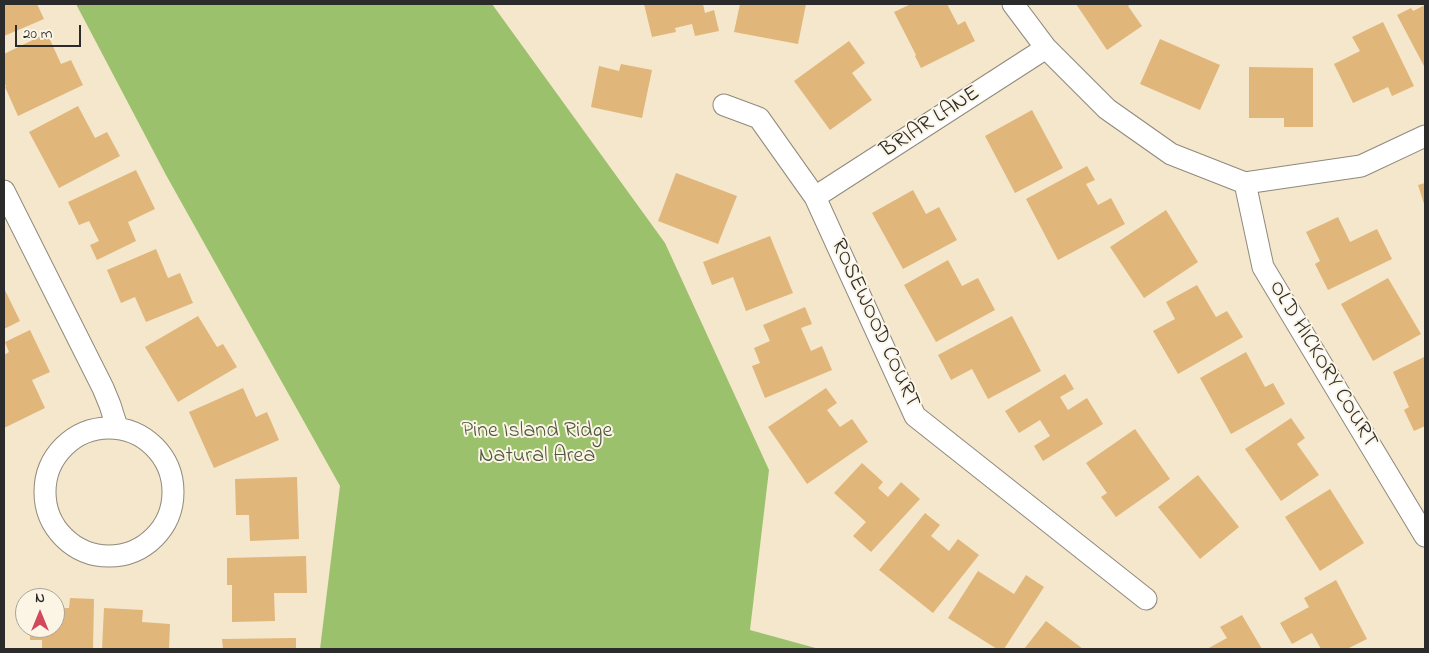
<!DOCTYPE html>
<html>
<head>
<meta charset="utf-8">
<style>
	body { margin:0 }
	#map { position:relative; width:1429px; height:653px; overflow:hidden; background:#f4e7cc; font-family:"Indie Flower",sans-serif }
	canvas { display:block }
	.frame { position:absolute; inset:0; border:5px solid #2b2b2b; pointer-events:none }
	.north { position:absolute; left:15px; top:588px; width:50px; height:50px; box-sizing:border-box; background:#fcf5e5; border:1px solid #a8a49b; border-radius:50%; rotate:0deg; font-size:14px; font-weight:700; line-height:20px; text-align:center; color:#2b2b2b }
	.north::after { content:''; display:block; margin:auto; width:18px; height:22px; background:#d1495b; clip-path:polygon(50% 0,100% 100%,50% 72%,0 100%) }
	.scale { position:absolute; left:15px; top:25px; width:66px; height:22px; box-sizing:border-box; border:2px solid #2b2b2b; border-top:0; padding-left:6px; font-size:15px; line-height:18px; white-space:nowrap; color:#2b2b2b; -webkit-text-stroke:4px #fcf5e5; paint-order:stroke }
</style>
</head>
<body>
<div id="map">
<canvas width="1429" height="653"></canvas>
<div class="frame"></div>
<div class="north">N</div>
<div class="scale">20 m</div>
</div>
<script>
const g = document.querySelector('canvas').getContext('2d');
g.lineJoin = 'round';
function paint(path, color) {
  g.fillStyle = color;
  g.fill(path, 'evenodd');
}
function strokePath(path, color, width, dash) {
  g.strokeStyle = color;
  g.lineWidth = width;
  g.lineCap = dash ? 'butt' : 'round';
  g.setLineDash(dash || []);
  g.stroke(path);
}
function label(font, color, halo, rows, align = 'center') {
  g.font = font + ' "Indie Flower",sans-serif';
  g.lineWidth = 4;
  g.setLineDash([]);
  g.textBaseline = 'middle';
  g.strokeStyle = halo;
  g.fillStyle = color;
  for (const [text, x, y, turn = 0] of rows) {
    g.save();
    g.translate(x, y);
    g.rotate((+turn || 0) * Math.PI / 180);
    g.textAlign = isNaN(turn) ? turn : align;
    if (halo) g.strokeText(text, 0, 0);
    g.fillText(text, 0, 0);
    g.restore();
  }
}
paint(new Path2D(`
	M76,4H492L665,243L769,470L750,630L819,649H320L340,486L166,175Z`), '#9bc16d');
paint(new Path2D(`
	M4,4H37L44,19L4,36Z
	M644,4H703L705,13L714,10L719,31L695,36L692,24L675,28L676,32L652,37Z
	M740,4H806L798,44L734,32Z
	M911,4H947L958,25L965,21L975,41L921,68L915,56L916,55L894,12Z
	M1076,4H1131L1128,6L1142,26L1107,50Z
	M1425,5V68L1397,15L1411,8L1413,11Z
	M1383,22L1414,86L1392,96L1388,87L1353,103L1334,64L1360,51L1352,37Z
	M47,33L61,64L71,60L83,85L18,116L5,87H6L4,81V54Z
	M1160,39L1220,65L1200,110L1140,84Z
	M849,41L865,63L852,73L872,100L830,130L794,81Z
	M621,64L652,70L642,118L591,107L599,66L619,71Z
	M1249,67L1313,68V127H1284V118H1249Z
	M78,106L95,138L107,132L120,156L59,188L29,132Z
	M1032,110L1063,168L1015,193L985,136Z
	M1087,166L1095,180L1086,184L1098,205L1111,198L1125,224L1058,260L1026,199Z
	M136,170L155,209L128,222L136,241L97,260L90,245L99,241L89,221L79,225L68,202Z
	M676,173L737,196L718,244L658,221Z
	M1425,183V207L1418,185Z
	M913,190L926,214L939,207L957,240L903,269L872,213Z
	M1166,210L1198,262L1144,298L1110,247Z
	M1338,217L1350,242L1377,229L1392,259L1328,290L1315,264L1320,261L1306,232Z
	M770,236L793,293L746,311L733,277L712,285L703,262Z
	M156,249L168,278L180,273L193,303L146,322L135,297L121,303L107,270Z
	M948,260L962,286L978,278L995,310L936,342L904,285Z
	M1388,278L1421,334L1373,361L1341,304Z
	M1197,285L1216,317L1227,311L1243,337L1178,374L1153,331L1175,319L1166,302Z
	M4,288L20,321L4,329Z
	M805,307L812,324L801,328L811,351L822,346L832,370L765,398L752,366L760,363L754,348L770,341L763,325Z
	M198,316L217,347L223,344L237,367L178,402L145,347Z
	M1012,316L1041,371L988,399L972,369L951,380L938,355Z
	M30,330L50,372L32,380L45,408L4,428V355L9,352L5,342Z
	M1246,352L1265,387L1273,383L1285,404L1231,434L1200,378Z
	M1424,357L1425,360V426L1414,431L1404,410L1409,407L1393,372Z
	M1065,374L1074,389L1060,397L1068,410L1087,398L1103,424L1043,461L1034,446L1050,436L1040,420L1019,433L1005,411Z
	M243,388L256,417L267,412L279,440L214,468L189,412Z
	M826,388L837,403L827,410L840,427L852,419L868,442L807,484L768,427Z
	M1291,418L1305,438L1297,444L1319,475L1281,501L1245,449Z
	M1135,429L1170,479L1116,517L1101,497L1107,493L1086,463Z
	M862,463L883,482L878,488L888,497L901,482L920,499L871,552L853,536L866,522L834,493Z
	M1198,475L1239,527L1200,559L1158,507Z
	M297,477L299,539L250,541L249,515H236L235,479Z
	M1330,489L1364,543L1320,571L1285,517Z
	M925,513L940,525L931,536L949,551L958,539L979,555L933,613L879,570Z
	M306,556L307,593H274L275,621L232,622V585H227V558Z
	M978,571L1014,594L1026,575L1044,587L1004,649H997L948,618Z
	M1336,580L1367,639L1347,649H1321L1312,633L1292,644L1280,623L1309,607L1304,598Z
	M31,595L50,596L49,598H31Z
	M70,598L94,599L93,649H42V640H30V628H55V608H69Z
	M104,608L143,610L142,622L170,624L169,649H102Z
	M1242,615L1262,649H1207L1227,638L1220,627Z
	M1046,621L1083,649H1024Z
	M296,638V649H223L222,639Z`), '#e1b67a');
const street = new Path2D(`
	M1013,4L1046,48L1107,109L1171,154L1245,183L1361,166L1425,136
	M724,105L759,118L815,197L915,416L1146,599
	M1245,183L1263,267L1425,536
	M4,191L103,388L110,405L117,427
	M815,197L1046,48
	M45 492a64 64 0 1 1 128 0a64 64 0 1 1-128 0Z`);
strokePath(street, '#90897c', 23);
strokePath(street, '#fff', 21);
label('22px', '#2b2b2b', '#fcf5e5', [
	["BRIAR LANE",931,123,-33],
	["ROSEWOOD COURT",874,324,65],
	["OLD HICKORY COURT",1322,365,59]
]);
label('22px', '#4d583f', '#fcf5e5', [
	["Pine Island Ridge",537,432],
	["Natural Area",537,457]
]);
</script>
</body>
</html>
